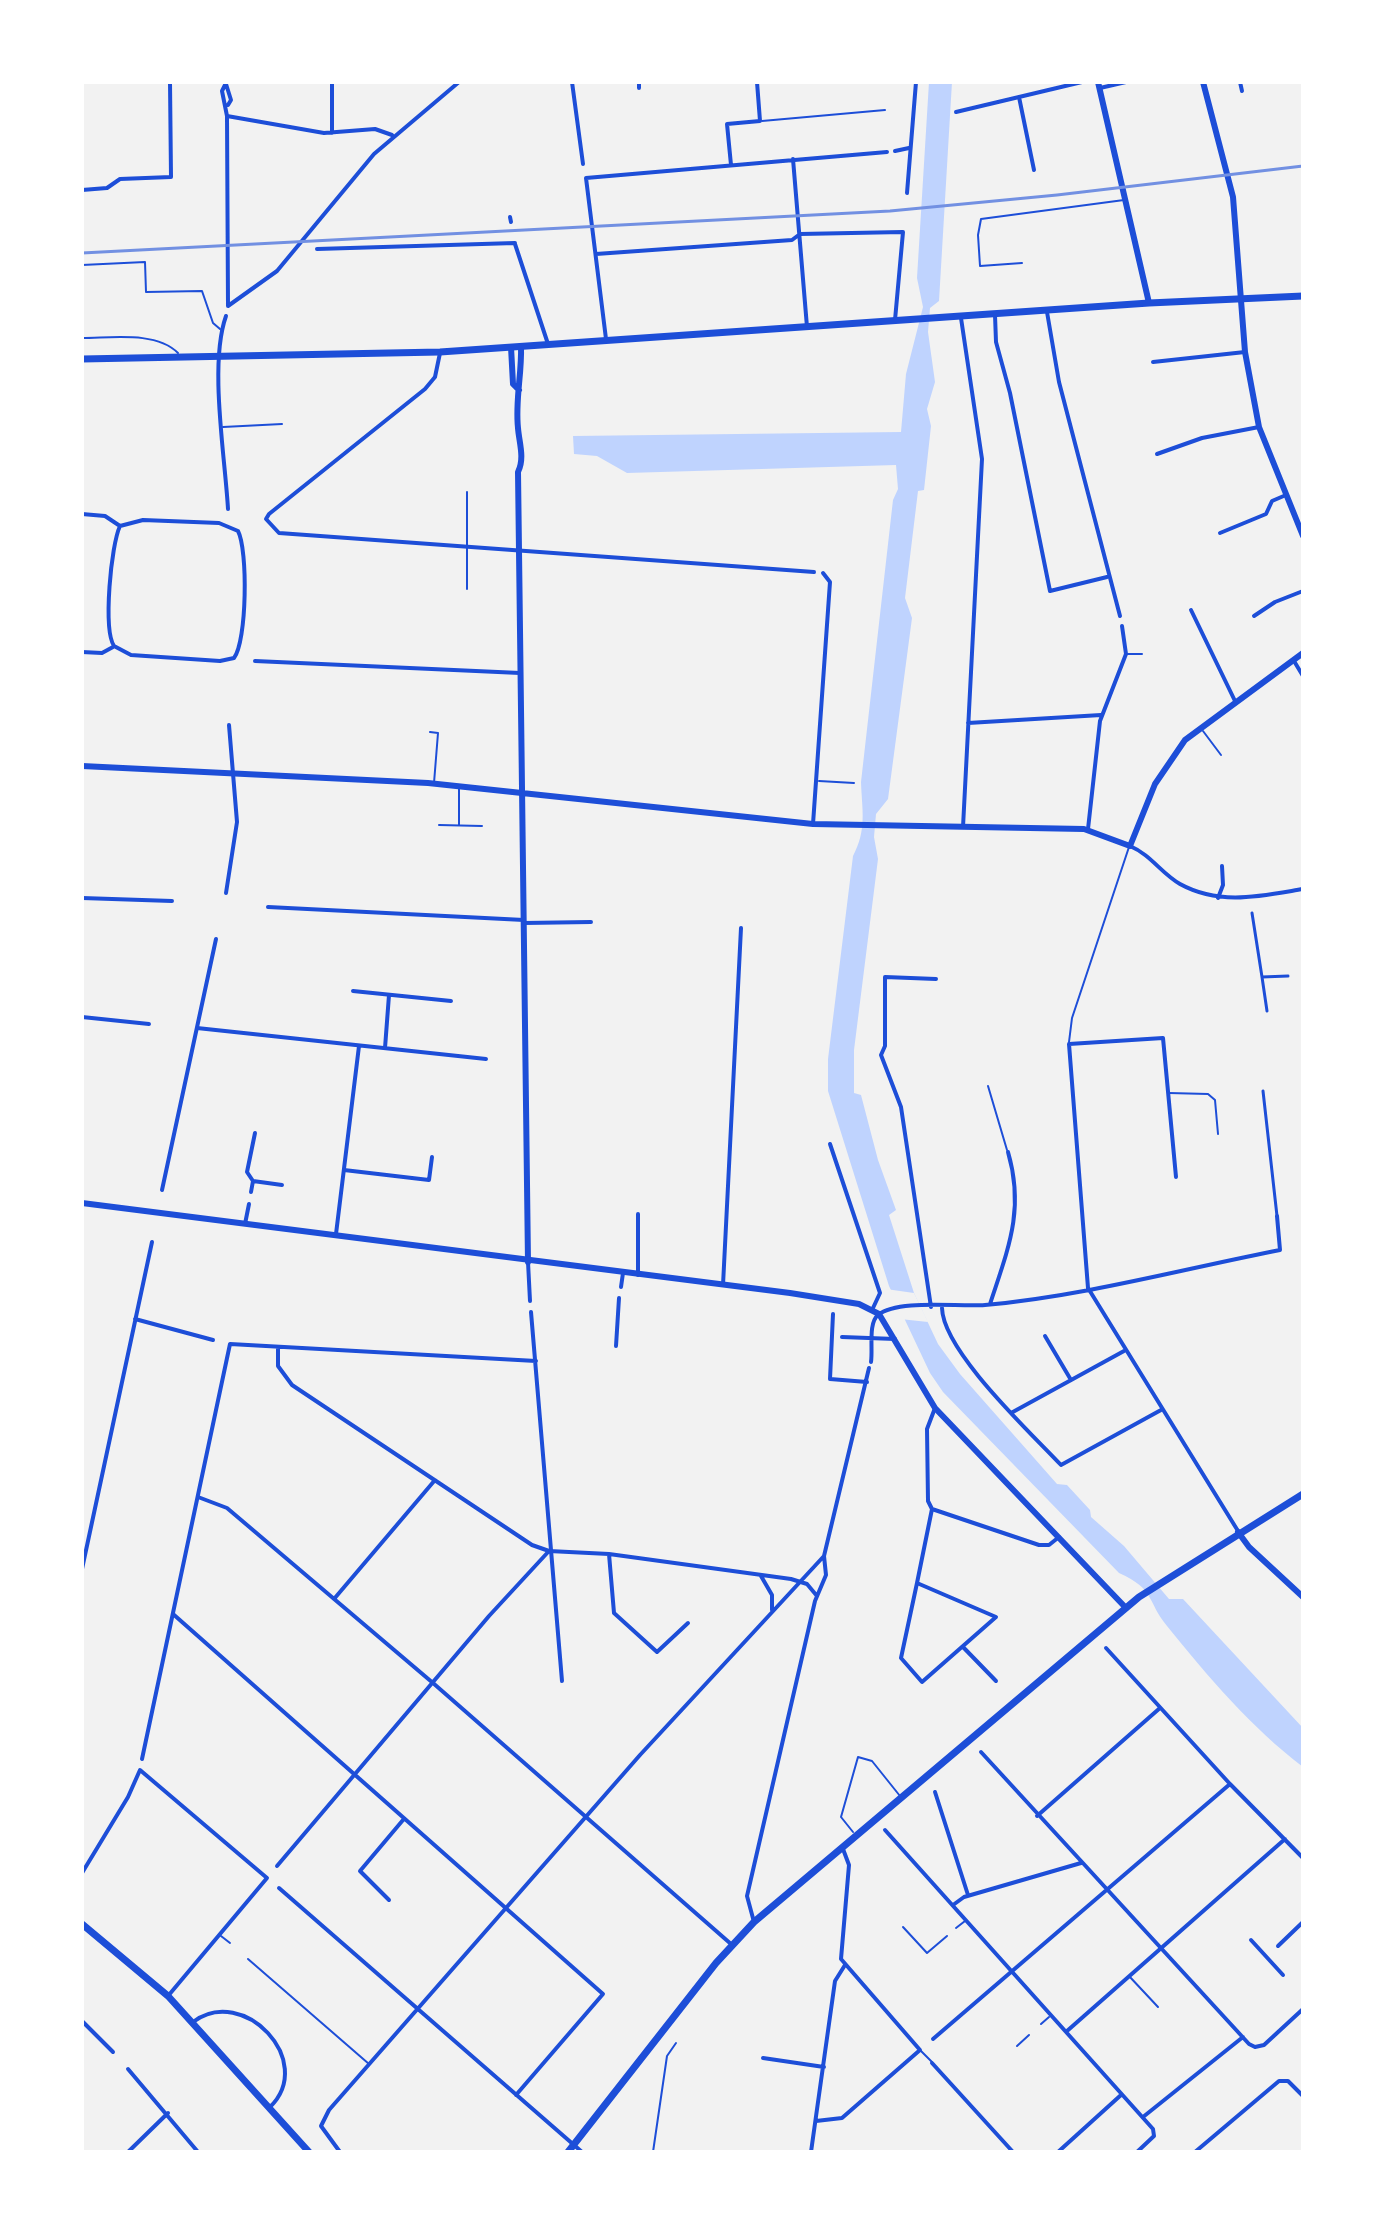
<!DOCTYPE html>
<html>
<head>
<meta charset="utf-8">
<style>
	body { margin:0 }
	#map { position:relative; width:1385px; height:2234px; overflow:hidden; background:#f2f2f2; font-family:"Titillium Web",sans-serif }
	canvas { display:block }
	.frame { position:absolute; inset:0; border:84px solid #fff; pointer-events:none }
</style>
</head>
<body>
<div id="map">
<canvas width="1385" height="2234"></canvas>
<div class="frame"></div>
</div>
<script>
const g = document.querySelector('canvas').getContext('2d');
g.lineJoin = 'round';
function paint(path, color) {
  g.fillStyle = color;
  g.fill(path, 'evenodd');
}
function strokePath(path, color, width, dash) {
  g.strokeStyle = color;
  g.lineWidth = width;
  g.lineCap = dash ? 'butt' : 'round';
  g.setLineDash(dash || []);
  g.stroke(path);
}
paint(new Path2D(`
	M929,82H952L939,301L930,308L928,332L935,382L927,409L931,426L924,490L918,491L905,598L912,618L888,799L876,814L874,837L878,859L854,1050V1093L861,1095L878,1160L896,1210L889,1215L914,1293L938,1344L960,1374L1057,1484L1067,1485L1090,1510L1091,1517L1124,1546L1169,1599H1183L1303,1728V1767C1252,1728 1208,1677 1167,1626C1146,1600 1156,1590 1119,1573L943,1392L930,1373L889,1286L828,1091V1059L853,856C867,829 862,811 861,782L893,500L898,489L896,465L627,473L597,456L574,454L573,436L901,432L906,374L923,307L917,278Z`), '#bfd3fe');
paint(new Path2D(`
	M886,1289L914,1293L928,1322L900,1319Z`), '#f2f2f2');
strokePath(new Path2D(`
	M762,121L885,110
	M1022,263L980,266L978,235L981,219L1124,200
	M82,265L145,262L146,292L202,291L213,323L220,329
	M82,338C112,338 156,331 178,353
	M223,427L282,424
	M467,589V492
	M1127,654H1142
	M1203,731L1221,755
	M430,732L438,733L434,783
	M819,781L854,783
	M439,825L482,826
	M459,825V787
	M1069,1042L1072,1018L1129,847
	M988,1086L1007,1150
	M1169,1093L1208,1094L1215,1100L1218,1134
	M853,1832L841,1817L858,1757L872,1761L900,1796
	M903,1927L927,1953L947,1936
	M956,1928L965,1921
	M221,1936L230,1943
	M248,1959L369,2064
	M1129,1976L1158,2007
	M1041,2024L1049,2017
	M1017,2046L1029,2035
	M920,2050L932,2062
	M653,2152L667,2056L676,2043`), '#1d4ed8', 2);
strokePath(new Path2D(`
	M1252,913L1262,977
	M1267,1011L1262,977L1288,976
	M1263,1091L1277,1216`), '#1d4ed8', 3);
strokePath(new Path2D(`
	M572,82L583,164
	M639,82V88
	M1240,82L1242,91
	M226,83L222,91L227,116L228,306L277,271L374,154L459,82
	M226,84L231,100L228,105
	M1100,88L1126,82
	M1019,97L1034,170
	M956,112L1082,82
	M227,116L324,133L375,129L392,135
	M332,133V82
	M895,151L909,148
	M793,159L807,327
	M731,165L727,124L760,121L757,82
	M82,190L107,188L120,179L171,177L170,82
	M907,193L916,82
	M510,217L511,222
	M515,244L548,344
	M317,249L515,243
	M596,254L792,240L800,234L903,232L895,320
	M1047,312L1059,382L1120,616
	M995,315L996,342L1010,393L1050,591L1107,577
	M226,316C209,364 225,456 228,509
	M961,318L982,459L963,827
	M606,339L586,178L887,152
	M440,353L435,377L425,389L269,514L266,519L279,533L814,572
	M1153,362L1245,352
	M1157,454L1202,438L1259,427
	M82,514L105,516L120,526
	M143,520L219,523L238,531C248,550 247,641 234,658L220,661L131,655L114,646C103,629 111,545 120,526Z
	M1220,533L1266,514L1272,501L1286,495
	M1191,610L1235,701
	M1254,616L1275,602L1303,591
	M82,652L102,653L113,647
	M255,661L520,673
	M1294,661L1303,676
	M968,723L1101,715
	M813,824L830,582L823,573
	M1088,829L1100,721L1126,654L1122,626
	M1130,846C1151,855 1161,873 1180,884C1220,906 1261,896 1303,889
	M226,893L237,822L229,725
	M82,898L172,901
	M1218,898L1223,885L1222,866
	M268,907L524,920
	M524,923L591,922
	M353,991L451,1001
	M82,1017L149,1024
	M197,1028L486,1059
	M385,1048L389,995
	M830,1144L880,1293L873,1308
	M344,1170L429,1180L432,1157
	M1176,1177L1163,1038L1069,1044L1088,1288L1238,1531
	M253,1181L282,1185
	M162,1190L216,939
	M251,1192L253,1181L247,1172L255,1133
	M638,1214V1275
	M245,1224L249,1204
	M336,1234L359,1046
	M528,1262L530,1301
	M723,1285L741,928
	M621,1287L623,1273
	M990,1304C1008,1249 1025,1210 1008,1152
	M931,1307L901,1107L881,1055L885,1046V977L936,979
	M942,1308C943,1351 1030,1432 1061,1465L1161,1410
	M531,1312L562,1681
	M833,1314L830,1379L867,1382
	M135,1319L213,1340
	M1045,1336L1071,1380
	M842,1337L895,1339
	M616,1346L619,1298
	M278,1348V1366L292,1385L532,1545L549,1551L609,1554L791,1579L807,1584L817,1596
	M871,1362C873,1349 868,1323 878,1315C898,1299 957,1307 985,1305C1084,1296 1183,1269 1280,1250L1277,1216
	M935,1408L927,1429L928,1501L932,1509L1039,1545H1049L1059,1537
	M1011,1413L1124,1351
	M198,1497L227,1508L433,1683L731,1944
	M609,1554L614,1613L657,1652L688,1623
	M82,1569L152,1242
	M761,1576L772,1595V1610
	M917,1583L996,1617L922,1682L901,1658Z
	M917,1583L932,1509
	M334,1599L435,1480
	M173,1614L603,1994L516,2095
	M963,1647L996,1681
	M1106,1648L1230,1784L1303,1858
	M981,1752L1249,2044L1255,2047L1264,2045L1303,2009
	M142,1759L230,1344L536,1361
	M935,1792L968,1895
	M1037,1816L1160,1708
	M885,1830L1153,2129L1154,2136L1137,2152
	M277,1866L489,1616L549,1551
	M82,1873L128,1797L140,1770L267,1878L168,1996
	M279,1888L582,2152
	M389,1900L360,1871L403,1820
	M953,1905L964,1897L1081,1863
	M754,1922L747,1896L815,1601L826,1575L824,1556L869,1368
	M1251,1940L1283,1975
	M1278,1946L1303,1922
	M82,2021L113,2052
	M193,2022C243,1984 317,2061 270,2107
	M1067,2031L1285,1839
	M933,2039L1230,1784
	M763,2058L824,2067
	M932,2063L1013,2152
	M128,2069L198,2152
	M1143,2117L1243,2037
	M816,2121L842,2118L920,2050L841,1959L849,1865L843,1849
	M128,2152L168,2113
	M340,2152L321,2126L329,2110L640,1755L824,1556
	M811,2152L835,1981L845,1965
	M1058,2152L1121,2095
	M1195,2152L1279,2081H1288L1303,2096`), '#1d4ed8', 4);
strokePath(new Path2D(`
	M1098,82L1149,303
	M1203,82L1233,197L1245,352L1259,427L1303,536
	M521,346C522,374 515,400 518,428C519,442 525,458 518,472L528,1262
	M511,347L513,384L519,390
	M82,766L428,783L813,824L1084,829L1130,846L1155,784L1185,740L1303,653`), '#1d4ed8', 6);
strokePath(new Path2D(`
	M82,1203L790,1293L859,1304L879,1314L935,1408L1126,1608
	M1238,1532L1249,1547L1303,1597`), '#1d4ed8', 6);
strokePath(new Path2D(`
	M82,1924L168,1996L309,2152
	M568,2152L716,1963L754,1922L1139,1597L1303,1494`), '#1d4ed8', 7);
strokePath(new Path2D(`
	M82,359L440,352L1149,303L1303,296`), '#1d4ed8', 7);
strokePath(new Path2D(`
	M82,253L890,211L1057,195L1303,166`), '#7290e2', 3);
</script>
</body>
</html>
